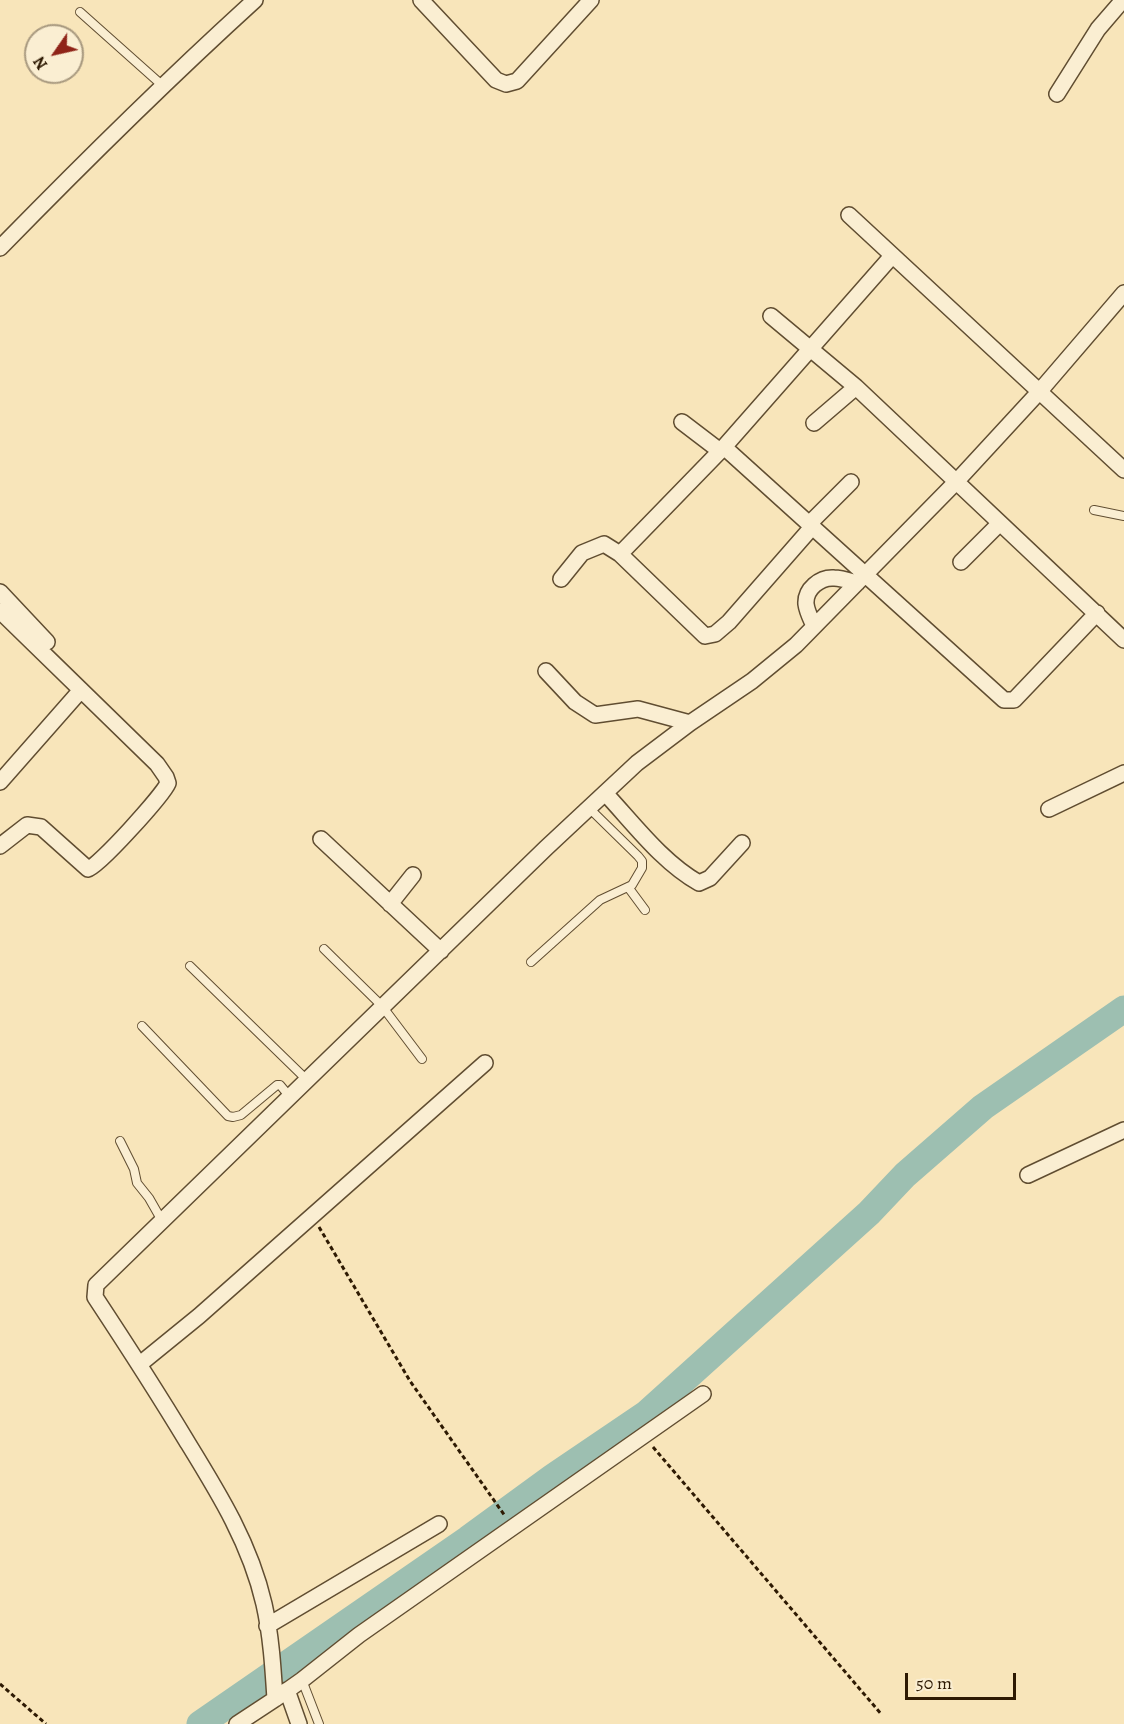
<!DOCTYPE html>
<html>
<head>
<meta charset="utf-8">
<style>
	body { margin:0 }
	#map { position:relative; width:1124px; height:1724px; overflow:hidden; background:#f8e5ba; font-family:Alegreya,serif }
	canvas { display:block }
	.north { position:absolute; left:24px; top:24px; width:60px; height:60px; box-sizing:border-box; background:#faeed2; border:2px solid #a8997f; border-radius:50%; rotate:236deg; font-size:16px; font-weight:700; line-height:24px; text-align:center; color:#2e1a03 }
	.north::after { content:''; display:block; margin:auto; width:21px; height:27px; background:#8f2418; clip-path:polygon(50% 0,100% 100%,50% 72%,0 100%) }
	.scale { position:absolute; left:905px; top:1673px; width:111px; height:27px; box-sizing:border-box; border:3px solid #2e1a03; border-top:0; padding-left:8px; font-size:18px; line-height:21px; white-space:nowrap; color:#2e1a03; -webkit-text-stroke:4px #faeed2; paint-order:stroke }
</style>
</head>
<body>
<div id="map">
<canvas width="1124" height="1724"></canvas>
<div class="north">N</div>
<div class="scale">50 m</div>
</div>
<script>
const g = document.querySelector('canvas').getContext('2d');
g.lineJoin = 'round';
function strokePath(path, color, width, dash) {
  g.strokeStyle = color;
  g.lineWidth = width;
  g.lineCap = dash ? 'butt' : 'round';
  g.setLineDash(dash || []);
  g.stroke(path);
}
strokePath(new Path2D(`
	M200,1724L468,1539L553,1477L646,1414L869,1213L905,1175L983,1107L1124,1009`), '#9dbfb1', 27);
const service = new Path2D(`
	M80,12L163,86
	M1094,510L1124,516
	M628,887L645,910
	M324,949L382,1006L422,1059
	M531,962L600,900L632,885L642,868V861L638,856L589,808
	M190,966L307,1080
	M142,1026L228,1116L233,1117L241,1115L277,1085H280L290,1097
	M120,1141L134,1169L137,1183L149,1198L161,1219
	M302,1680L319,1724`);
const minor = new Path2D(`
	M421,0L496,80L506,84L517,81L591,0
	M1057,94L1098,29L1123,0
	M849,215L1124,470
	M0,248C83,163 167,80 255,0
	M771,316L856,387L1124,640
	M682,422L720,451
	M814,423L856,387
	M724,447L1004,700H1014L1097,613
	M810,523L851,482
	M620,554L724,447L892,256
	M961,562L1000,523
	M561,579L582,553L604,544L620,554L705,636L715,634L729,622L813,526
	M0,592L47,642
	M0,611L157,764L166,777L168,783C163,795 98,867 88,869L41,827L27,825L0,846
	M814,626C811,619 807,612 806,604C805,589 820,577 834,578C841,578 850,581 857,583
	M546,671L575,702L595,715L638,709L690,723
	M0,782L81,690
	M605,793C634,824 662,862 699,883L710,878L742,843
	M1049,809L1124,773
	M321,839L441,951
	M390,904L413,875
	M1028,1175L1124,1130
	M140,1364L199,1316L485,1063
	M267,1626L439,1524
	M287,1690L299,1724
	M275,1699L302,1680L359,1635L703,1394
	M237,1724L275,1699C273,1667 271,1635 264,1604C250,1543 218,1492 186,1440C157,1392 126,1344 95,1297L96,1285L546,848L637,763L690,723L752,681L796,645L956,482L1039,392L1124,293`);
strokePath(service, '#604d31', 10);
strokePath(minor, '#604d31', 18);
strokePath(new Path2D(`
	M319,1227L410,1381L505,1516
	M653,1447L882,1715
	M0,1684L46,1724`), '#2e1a03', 3, [4.5, 3]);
strokePath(service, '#faeed2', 8);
strokePath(minor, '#faeed2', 15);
</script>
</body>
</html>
